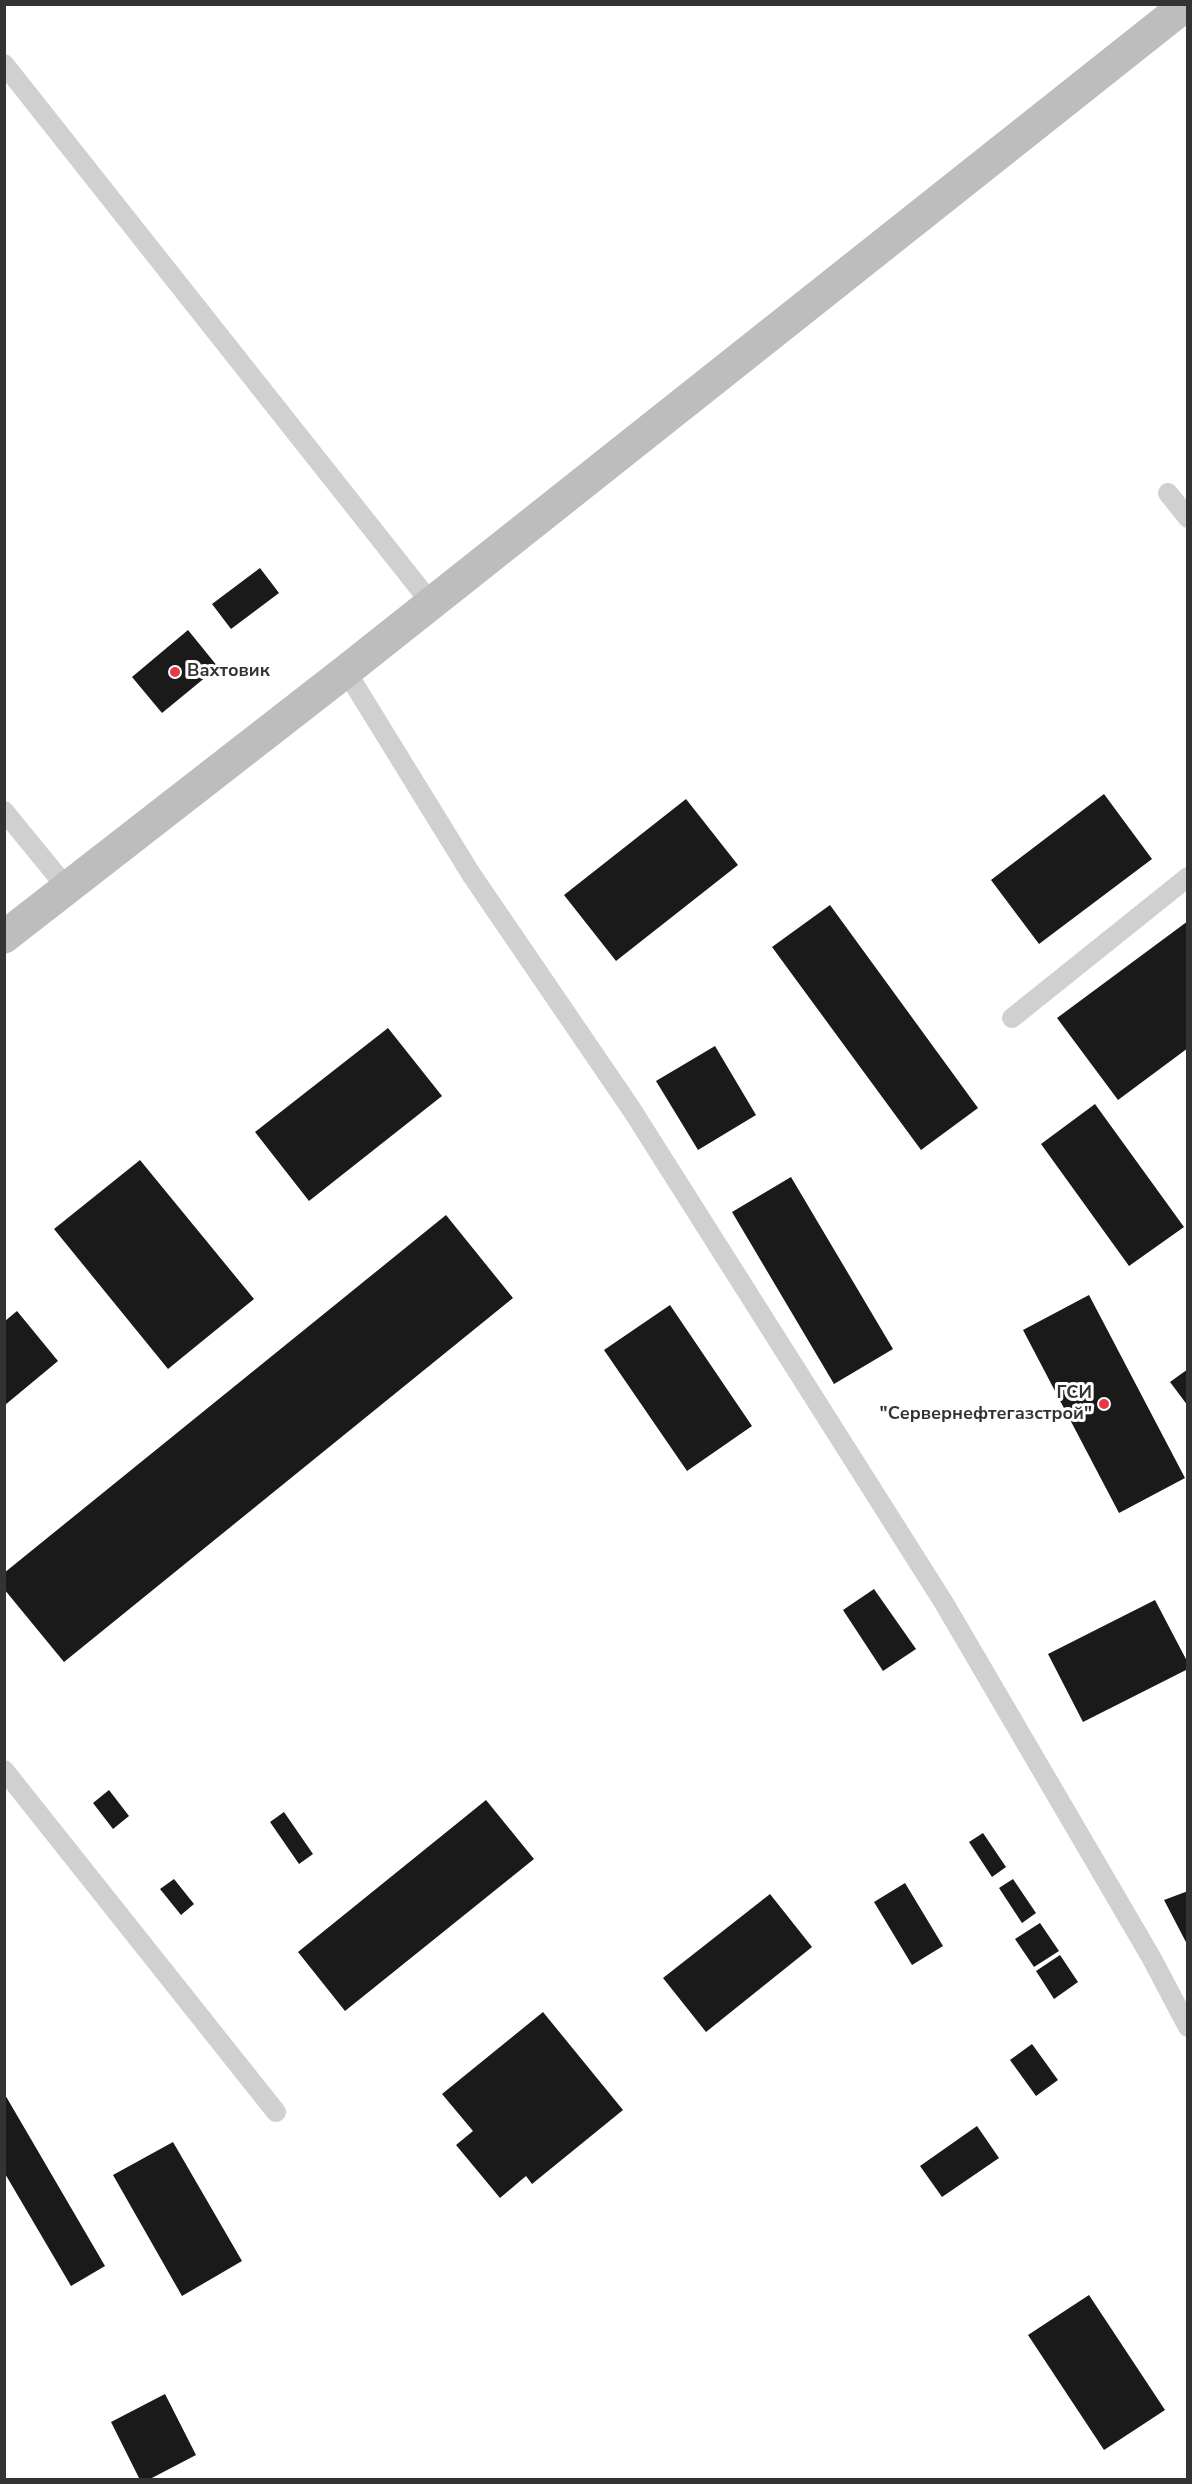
<!DOCTYPE html>
<html>
<head>
<meta charset="utf-8">
<style>
	body { margin:0 }
	#map { position:relative; width:1192px; height:2484px; overflow:hidden; background:#fff; font-family:"Nunito Sans",sans-serif }
	canvas { display:block }
	.frame { position:absolute; inset:0; border:6px solid #333; pointer-events:none }
</style>
</head>
<body>
<div id="map">
<canvas width="1192" height="2484"></canvas>
<div class="frame"></div>
</div>
<script>
const g = document.querySelector('canvas').getContext('2d');
g.lineJoin = 'round';
function paint(path, color) {
  g.fillStyle = color;
  g.fill(path, 'evenodd');
}
function strokePath(path, color, width, dash) {
  g.strokeStyle = color;
  g.lineWidth = width;
  g.lineCap = dash ? 'butt' : 'round';
  g.setLineDash(dash || []);
  g.stroke(path);
}
function label(font, color, halo, rows, align = 'center') {
  g.font = font + ' "Nunito Sans",sans-serif';
  g.lineWidth = 6;
  g.setLineDash([]);
  g.textBaseline = 'middle';
  g.strokeStyle = halo;
  g.fillStyle = color;
  for (const [text, x, y, turn = 0] of rows) {
    g.save();
    g.translate(x, y);
    g.rotate((+turn || 0) * Math.PI / 180);
    g.textAlign = isNaN(turn) ? turn : align;
    if (halo) g.strokeText(text, 0, 0);
    g.fillText(text, 0, 0);
    g.restore();
  }
}
paint(new Path2D(`
	M260,568L279,593L231,629L212,604Z
	M188,630L218,667L162,713L132,677Z
	M1104,794L1152,859L1039,944L991,880Z
	M686,799L738,865L616,961L564,895Z
	M830,905L978,1108L921,1150L772,947Z
	M1188,921V1048L1118,1100L1057,1018Z
	M388,1028L442,1096L309,1201L255,1132Z
	M715,1046L756,1115L698,1150L656,1081Z
	M1095,1104L1184,1227L1129,1266L1041,1144Z
	M140,1160L254,1299L168,1369L54,1229Z
	M791,1177L893,1349L834,1384L732,1212Z
	M446,1215L513,1298L64,1662L4,1589V1573Z
	M1089,1295L1185,1478L1119,1513L1023,1330Z
	M670,1305L752,1426L687,1471L604,1350Z
	M17,1311L58,1361L5,1405V1321Z
	M1188,1369V1406L1170,1382Z
	M874,1589L916,1649L883,1671L843,1610Z
	M1155,1600L1188,1663V1669L1083,1722L1048,1654Z
	M109,1790L129,1816L113,1829L93,1803Z
	M486,1800L534,1859L345,2011L298,1952Z
	M284,1812L313,1854L299,1864L270,1822Z
	M983,1833L1006,1867L992,1877L969,1842Z
	M174,1879L194,1904L181,1915L160,1889Z
	M1013,1879L1036,1913L1022,1923L999,1888Z
	M905,1883L943,1946L912,1965L874,1902Z
	M1188,1891V1946L1164,1900Z
	M770,1894L812,1947L706,2032L663,1978Z
	M1040,1923L1059,1951L1034,1967L1015,1939Z
	M1060,1955L1078,1982L1054,1999L1036,1971Z
	M543,2012L623,2110L532,2184L526,2176L500,2198L456,2145L473,2131L442,2094Z
	M1032,2044L1058,2080L1036,2096L1010,2060Z
	M4,2093L105,2266L71,2286L4,2172Z
	M977,2126L999,2158L942,2197L920,2166Z
	M173,2142L242,2261L182,2296L113,2175Z
	M1089,2295L1165,2410L1104,2450L1028,2335Z
	M165,2394L196,2455L148,2480H140L111,2422Z`), '#1a1a1a');
strokePath(new Path2D(`
	M4,64L431,603
	M1168,493L1188,518
	M346,671L471,874L632,1110L944,1603L1151,1957L1188,2027
	M4,811L67,888
	M1012,1018L1188,877
	M4,1770L276,2112`), '#d0d0d0', 20);
strokePath(new Path2D(`
	M4,937L346,671L1187,4`), '#bdbdbd', 33);
for (const [x, y, r, color] of [
	[175,672,6,"#e63946"],
	[1104,1404,6,"#e63946"]
]) {
  const dot = new Path2D();
  dot.arc(x, y, r, 0, 2 * Math.PI);
  g.fillStyle = color;
  g.fill(dot);
  strokePath(dot, '#fff', 2);
}
label('bold 18px', '#333', '#fff', [
	["Вахтовик",187,672],
	["ГСИ",1092,1394,"right"],
	["\"Сервернефтегазстрой\"",1092,1415,"right"]
], 'left');
</script>
</body>
</html>
